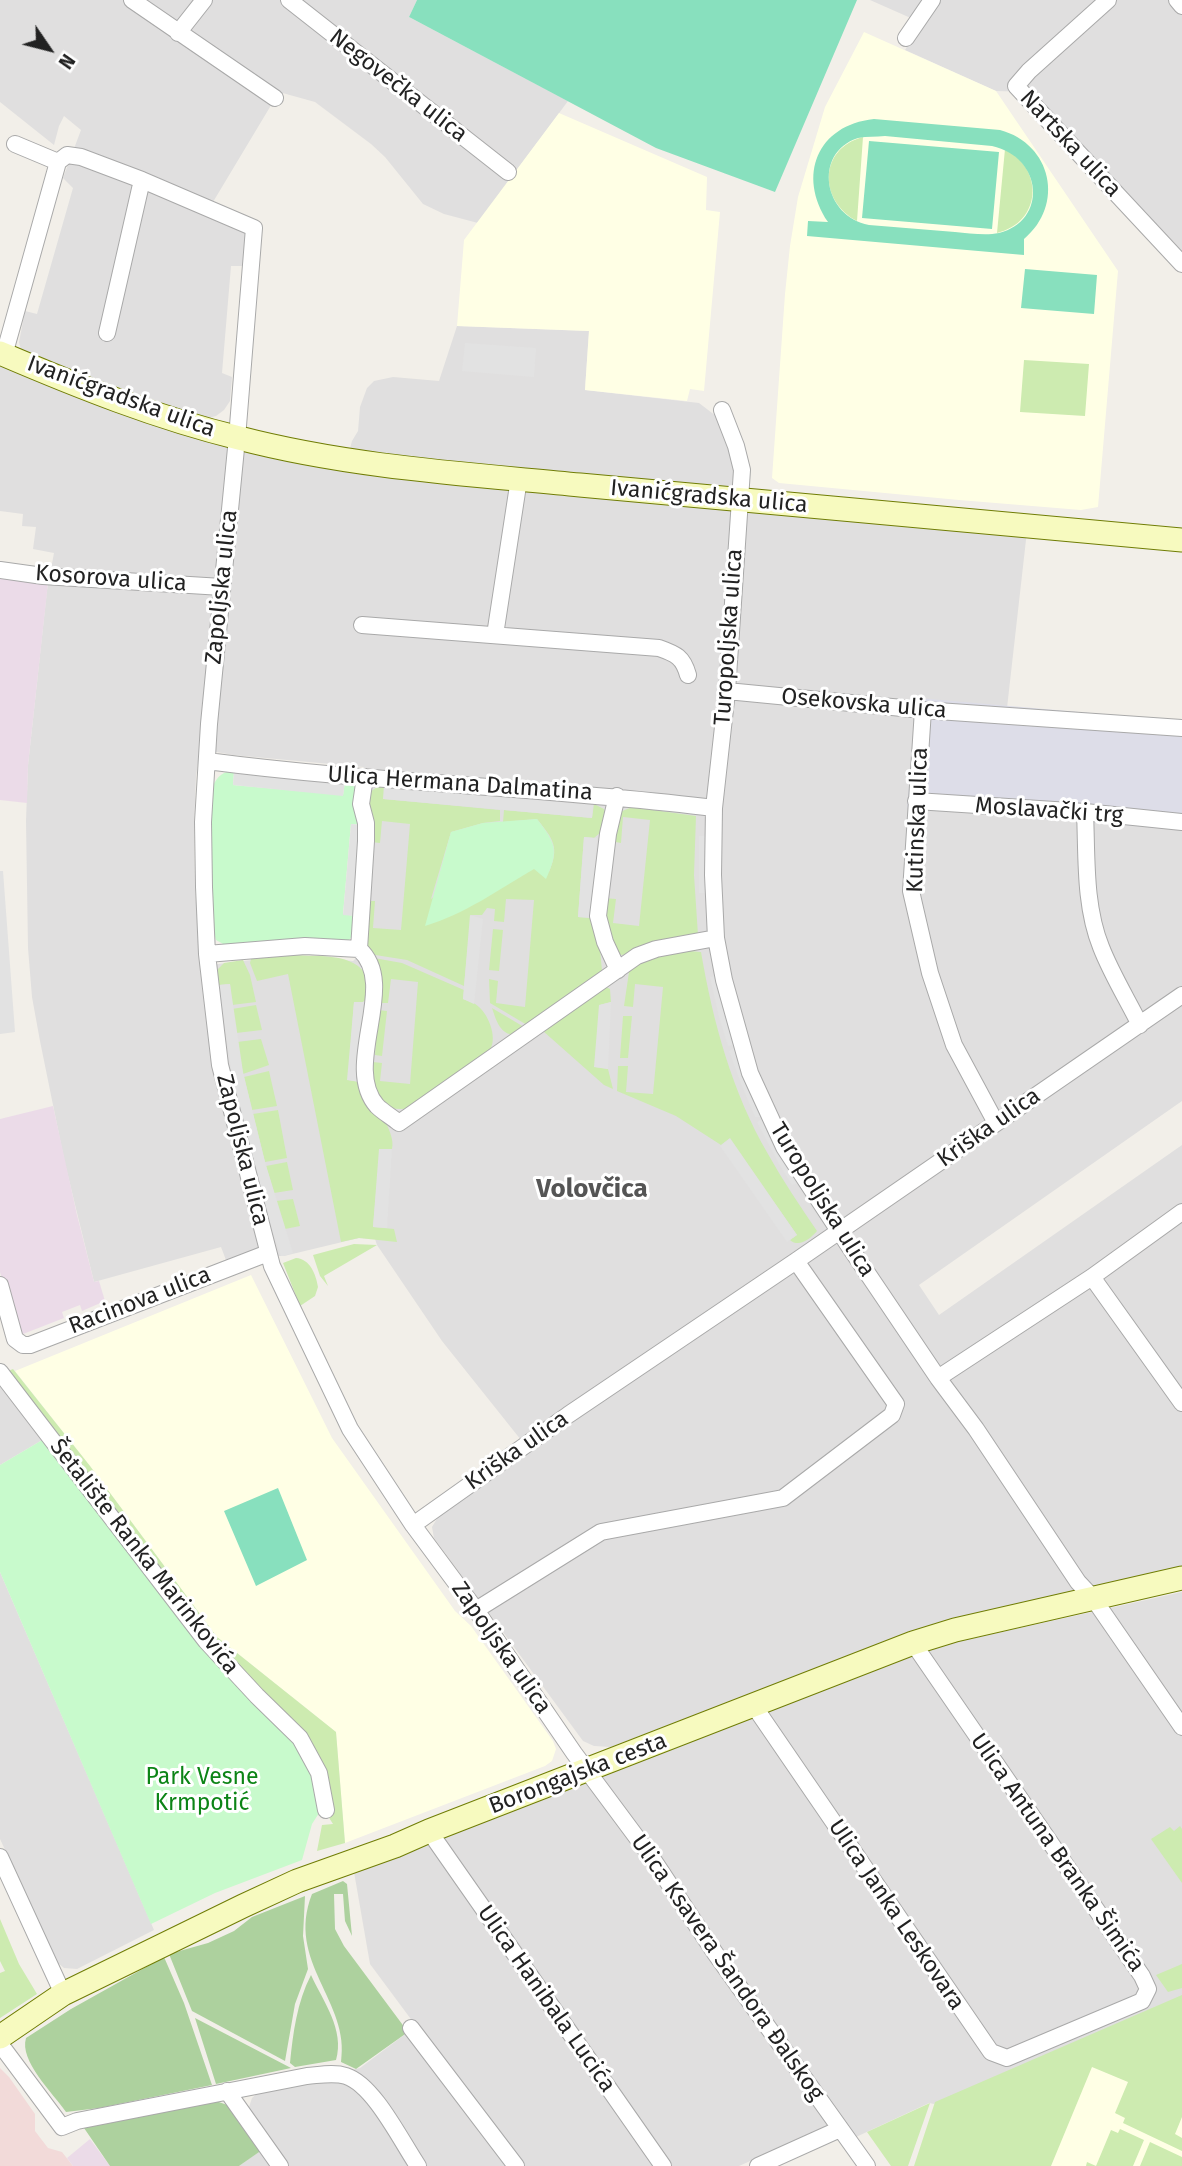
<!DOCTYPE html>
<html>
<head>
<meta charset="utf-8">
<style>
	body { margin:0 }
	#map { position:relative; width:1182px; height:2166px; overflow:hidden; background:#f2efe9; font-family:"Fira Sans",sans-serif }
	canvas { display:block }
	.north { position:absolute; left:14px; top:14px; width:70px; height:70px; -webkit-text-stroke:5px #fff; paint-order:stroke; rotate:125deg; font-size:19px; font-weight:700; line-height:28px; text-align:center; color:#222 }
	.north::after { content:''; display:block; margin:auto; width:24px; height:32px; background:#222; clip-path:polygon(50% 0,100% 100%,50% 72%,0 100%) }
</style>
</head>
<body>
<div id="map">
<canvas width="1182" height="2166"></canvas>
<div class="north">N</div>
</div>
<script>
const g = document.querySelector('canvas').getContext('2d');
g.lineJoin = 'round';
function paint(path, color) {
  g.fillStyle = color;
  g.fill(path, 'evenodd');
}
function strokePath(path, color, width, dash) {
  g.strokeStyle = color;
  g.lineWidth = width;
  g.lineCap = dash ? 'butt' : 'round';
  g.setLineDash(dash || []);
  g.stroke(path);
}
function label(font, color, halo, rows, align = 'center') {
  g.font = font + ' "Fira Sans",sans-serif';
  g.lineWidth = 6;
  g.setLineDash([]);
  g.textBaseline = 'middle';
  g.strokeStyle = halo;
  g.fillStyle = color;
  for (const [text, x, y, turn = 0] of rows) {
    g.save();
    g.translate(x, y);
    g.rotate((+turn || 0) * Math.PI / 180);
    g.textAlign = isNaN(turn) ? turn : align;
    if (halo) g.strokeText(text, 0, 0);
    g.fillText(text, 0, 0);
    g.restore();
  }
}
paint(new Path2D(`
	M0,0H417L409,17L411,18L568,101L478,223L444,214L423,204L385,157L371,144L315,102L279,92L207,212L245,231L246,239L243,266H231L222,373L232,377L230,401L224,410L216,416L204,419L27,356L21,350L19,342L25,311L37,314L73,188L63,178L81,130L64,116L59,126L54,145L0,102Z
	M870,0H1182V256L1031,92L996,91L905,50L922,23Z
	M457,326L589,331L585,390L699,403L716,416L724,432L733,461L734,469L729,509L1027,531L1007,708L1094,821L1182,830V1101L919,1285L939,1315L1182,1145V1569L964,1616L906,1634L611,1747L594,1746L583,1741L434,1538L432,1527L438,1517L529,1450L442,1341L377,1245L375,1239L359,1238L284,1256H239L226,1260L221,1247L94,1282L65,1164L40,1041L32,997L28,948L26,821L28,765L47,590L54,553L33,549L36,527L22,526L23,514L0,511V363L345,468L352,441L358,431L360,407L367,388L374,381L393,377L439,381ZM200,749L233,755L363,767L368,771L359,955L353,961L294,955L201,966L195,890L194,827L196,776Z
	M0,1383L44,1439L0,1465Z
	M0,1572L154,1930L77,1969L64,1968L58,1963L0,1839Z
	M1182,1592V1997L934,2104L929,2103L856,2137L843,2120L739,2166H239L270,2144L249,2107L252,2098L261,2090L360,2068L416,2026L370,1964L354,1872L523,1805L939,1646Z`), '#e0dfdf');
paint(new Path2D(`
	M0,2068L9,2077L35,2114V2131L48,2148L62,2152L73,2166H0Z`), '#f2dad9');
paint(new Path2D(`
	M0,578L48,583L28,765L27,803L0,800Z
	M53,1106L77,1215L94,1282L99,1281L105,1301L82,1311L80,1305L62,1312L64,1318L23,1334L14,1321L0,1272V1119Z
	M90,2139L110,2166H73L67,2158Z`), '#ebdbe8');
paint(new Path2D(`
	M864,32L996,91L1118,271L1098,507L1081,510L959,500L779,483L772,478L785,294L790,246L798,197L825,107Z
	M559,113L707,177L706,210L720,212L704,391L690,389L687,401L585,390L589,331L457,326L464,240Z
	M251,1275L332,1438L455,1611L471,1626L553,1741L556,1749L552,1761L545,1766L345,1843L336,1732L217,1637L90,1466L15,1371Z
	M1182,1997V2166H914Z`), '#ffffe5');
paint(new Path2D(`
	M863,137L857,221C819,201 818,149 863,137Z
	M1005,149C1044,169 1042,222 997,233Z
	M1024,360L1089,364L1085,416L1020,412Z
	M380,785H384V799L500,810V821L483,823L451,832L431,899L490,855L549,872C560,847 553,839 537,819L503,822L504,810L592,818L594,804L604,809L606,815L601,832L594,838L584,837L578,917L591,918L599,938L602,971L527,1025L490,1003L489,979L498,981L496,1003L525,1007L534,900L506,899L504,922L494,921L495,909L487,908L482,915H471L464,986L407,960L369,954L366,949V901H375L373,928L401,930L410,824L382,821L380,843L371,842L368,808L370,792Z
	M632,807L696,816L694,875L698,935L622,955L618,954L606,931L604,898L616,899L613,923L639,926L650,820L623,817L621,843L610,841L620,812Z
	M493,929L503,930L499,971L489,970Z
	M690,951L701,952C713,1022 732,1092 768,1154C783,1181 800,1206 817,1231C810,1239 799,1248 790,1240L797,1235L729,1139L721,1145L676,1116L617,1091L618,1066H628L626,1092L653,1094L663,987L635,984L633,1007L624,1006L629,972C645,954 668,954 690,951Z
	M294,955C320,957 353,952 368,977L367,999L363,1002H354L348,1080L360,1082C370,1097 397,1132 392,1149H380L373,1227L394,1229L397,1242L359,1238L341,1242L288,974L257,981L250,963L251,959Z
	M374,958L402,963L464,990L463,999C469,1001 475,1003 479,1007C490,1017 498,1040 489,1051L409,1108C392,1112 377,1104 372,1086C371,1079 373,1069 373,1062L382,1063L380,1081L410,1084L418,982L391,979L388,1003H378L380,973Z
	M243,960L250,975L256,1002L232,1005L230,984L219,985L217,970L224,963Z
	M606,987L610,989L611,1002L600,1005L595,1067L608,1069L613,1089L604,1085L543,1031Z
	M256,1005L262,1030L236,1033L232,1009Z
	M492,1008L524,1027L514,1035C500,1034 496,1020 492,1008Z
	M378,1010L387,1011L382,1056L375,1055Z
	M623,1016H632L628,1058H620Z
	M261,1039L269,1065L243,1074L237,1042Z
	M269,1071L277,1106L252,1110L244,1077Z
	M278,1110L287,1158L265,1162L253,1114Z
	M287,1162L293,1190L274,1193L266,1166Z
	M293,1199L300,1226L285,1229L276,1201Z
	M354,1244L377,1245L324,1276L328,1286L320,1276L313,1255Z
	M296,1258C310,1259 316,1274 318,1287L315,1296L300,1306L283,1263Z
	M13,1369L90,1466L217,1637L336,1732L345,1843L317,1851L322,1825L333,1824L224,1653L8,1371Z
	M1180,1826L1182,1829V1883L1151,1839L1170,1827L1174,1831Z
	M0,1919L19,1964L37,1994L0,2018V1973L5,1971L0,1961Z
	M1182,1964V1988L1168,1992L1156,1975Z
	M1182,1995V2117L1175,2134L1182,2138V2151L1123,2123L1125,2118L1115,2113L1128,2082L1092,2067L1051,2166H914L935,2102Z
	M930,2103L908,2166H891L867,2132Z
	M1120,2129L1144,2140L1133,2166H1086L1087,2162L1096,2166L1111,2130L1118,2133Z
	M1150,2142L1182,2157V2166H1140Z`), '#cdebb0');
paint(new Path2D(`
	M343,1881L347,1884L352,1936L345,1921L343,1894H334L335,1929L344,1946L408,2032L356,2069L341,2062C351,2002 285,1962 312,1894Z
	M305,1896L303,1936L308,1969L295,2004L285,2061L192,2011L169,1954L208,1943L234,1931L252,1917Z
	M164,1957L184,2003L212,2085L99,2108L66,2112C53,2093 19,2061 26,2038L71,2009Z
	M311,1975C323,2001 345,2030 336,2060L295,2067L290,2063C293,2033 297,2002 311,1975Z
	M195,2018L291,2068L216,2084Z
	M216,2101L230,2106L262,2150L239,2166H110L84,2128Z`), '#add19e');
paint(new Path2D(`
	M234,771L233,785L343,795L345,782L355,787L363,825L351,824L343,914L355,916C354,926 355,936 347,942L225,945L216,940C210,918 206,805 213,786C217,776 224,771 234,771Z
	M537,819C556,844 559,850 546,879L534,869C498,890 465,914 425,926L451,832L483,823Z
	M44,1439L293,1738L312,1771L321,1810L312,1824L302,1860L215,1893L151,1924L0,1572V1465Z`), '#c8facc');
paint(new Path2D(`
	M417,0H857L775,192L656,148L411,18L409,17Z
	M874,119L1000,130C1052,144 1065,205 1024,239V255L807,236L808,221L828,222C797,176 817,125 874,119ZM885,136L992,146C1043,157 1048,221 999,233C985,236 969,233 955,232C926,230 898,227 869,225C824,217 812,153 858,138C867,136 876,137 885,136Z
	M869,141L999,152L992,229L862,218Z
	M1025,269L1097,275L1094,314L1021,308Z
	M278,1488L307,1560L256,1586L224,1511Z`), '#88e0be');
paint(new Path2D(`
	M465,343L536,348L534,377L462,371Z
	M234,771L345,782L343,796L233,785Z
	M384,785L593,805L592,818L383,799Z
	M351,824L363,825L355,916L343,915Z
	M699,836H705V893H699Z
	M584,837L597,838L591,918L578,917Z
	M0,871H3L15,1032L0,1034Z
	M470,915L483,919L474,1004L463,999Z
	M715,976L725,1017L733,1045L728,1046L719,1017L710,977Z
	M230,984L243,1072L265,1162L293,1253L284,1256H281L259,1193L232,1076L219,985Z
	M367,999L360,1082L347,1080L354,1002H363Z
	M611,1002L608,1069L594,1067L599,1005Z
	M734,1048L754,1103L761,1117H755L741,1084L729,1051Z
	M762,1119L774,1143L798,1183L792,1185L779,1164L757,1122Z
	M730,1138L797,1235L787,1242L720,1146Z
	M379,1149H392L387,1228L373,1227Z`), '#e2e2e2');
paint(new Path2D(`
	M918,698L1182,721V830L907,807Z`), '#dddde8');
const street = new Path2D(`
	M132,0L275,98
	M289,0L508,172
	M1108,0L1029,71L1016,86L1182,264
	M1177,0L1182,6
	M178,33L204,0
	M906,38L932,0
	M15,144L58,162L67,155L81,157L142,180L254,228L237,438L209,724L203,822L204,887L207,954L220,1065L272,1266L350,1429L413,1525L476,1610L574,1753L652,1858L715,1953L867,2166
	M107,333L142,180
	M4,355L58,162
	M722,410L736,446L742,470L727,691L714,808L713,875L716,938L724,980L750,1073L784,1147L849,1246L938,1378L976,1429L1078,1582L1093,1598L1182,1727
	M0,570L43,576L222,587
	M362,625L659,648C676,654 683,657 688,675
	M495,635L519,479
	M727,691L923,710L1182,728
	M923,710L911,891L930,973L954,1045L996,1123
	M207,761C375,783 545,787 714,808
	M617,796L608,834L598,916L605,942L618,970
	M916,801L1085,812L1182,822
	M1085,812C1087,856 1084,905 1101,947C1111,973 1127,999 1140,1025
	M359,949L366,841V823L361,804L365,777
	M207,954L305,946L359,949C400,985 341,1065 377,1106C383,1112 392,1117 399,1123L637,956L656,949L716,938
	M1092,1277L1182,1403
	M0,1285L15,1339L23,1345H30L268,1253
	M0,1372L206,1641L257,1696L300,1738L319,1773L326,1810
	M938,1378L1092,1277L1182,1212
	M413,1525L568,1415L796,1261L1182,995
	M476,1610L601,1532L783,1498L892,1415L896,1404L796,1261
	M754,1706L991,2052L1007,2058L1142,2001L1148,1989L1142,1976L913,1643
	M429,1831L663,2166
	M0,1857L63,1994
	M411,2028L516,2166
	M0,2044L62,2127L77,2121L307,2076C320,2075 334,2072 346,2076C374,2085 401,2141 418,2166
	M227,2091L280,2166
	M758,2166L840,2129`);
const secondary = new Path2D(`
	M0,353C77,386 157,418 239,438C350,467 467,474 580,485C781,505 981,520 1182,540
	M0,2037L63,1994L243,1906L297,1881L395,1846L429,1831L913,1643L955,1630L1182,1578`);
strokePath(street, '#a9a9a9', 18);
strokePath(secondary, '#707d05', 25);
strokePath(street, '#fff', 16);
strokePath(secondary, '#f7fabf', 23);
label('23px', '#222', '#fff', [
	["Negovečka ulica",398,86,38],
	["Nartska ulica",1070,144,47],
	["Ivanićgradska ulica",121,397,20],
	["Ivanićgradska ulica",709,497,5],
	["Kosorova ulica",111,579,4],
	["Zapoljska ulica",222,587,-84],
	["Turopoljska ulica",729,637,-86],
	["Osekovska ulica",864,704,5],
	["Ulica Hermana Dalmatina",460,784,4],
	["Moslavački trg",1049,811,4],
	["Kutinska ulica",918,820,-88],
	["Kriška ulica",989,1128,-35],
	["Zapoljska ulica",242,1150,76],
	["Turopoljska ulica",822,1200,58],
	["Racinova ulica",140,1301,-21],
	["Kriška ulica",517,1451,-35],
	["Šetalište Ranka Marinkovića",144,1557,52],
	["Zapoljska ulica",501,1648,55],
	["Borongajska cesta",578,1774,-21],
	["Ulica Antuna Branka Šimića",1057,1853,55],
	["Ulica Janka Leskovara",896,1915,56],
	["Ulica Ksavera Šandora Đalskog",727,1968,55],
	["Ulica Hanibala Lucića",546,1999,55]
]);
label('23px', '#0c8416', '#fff', [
	["Park Vesne",202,1778],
	["Krmpotić",202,1804]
]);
label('bold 26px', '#555', '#fff', [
	["Volovčica",592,1190]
]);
</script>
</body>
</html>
